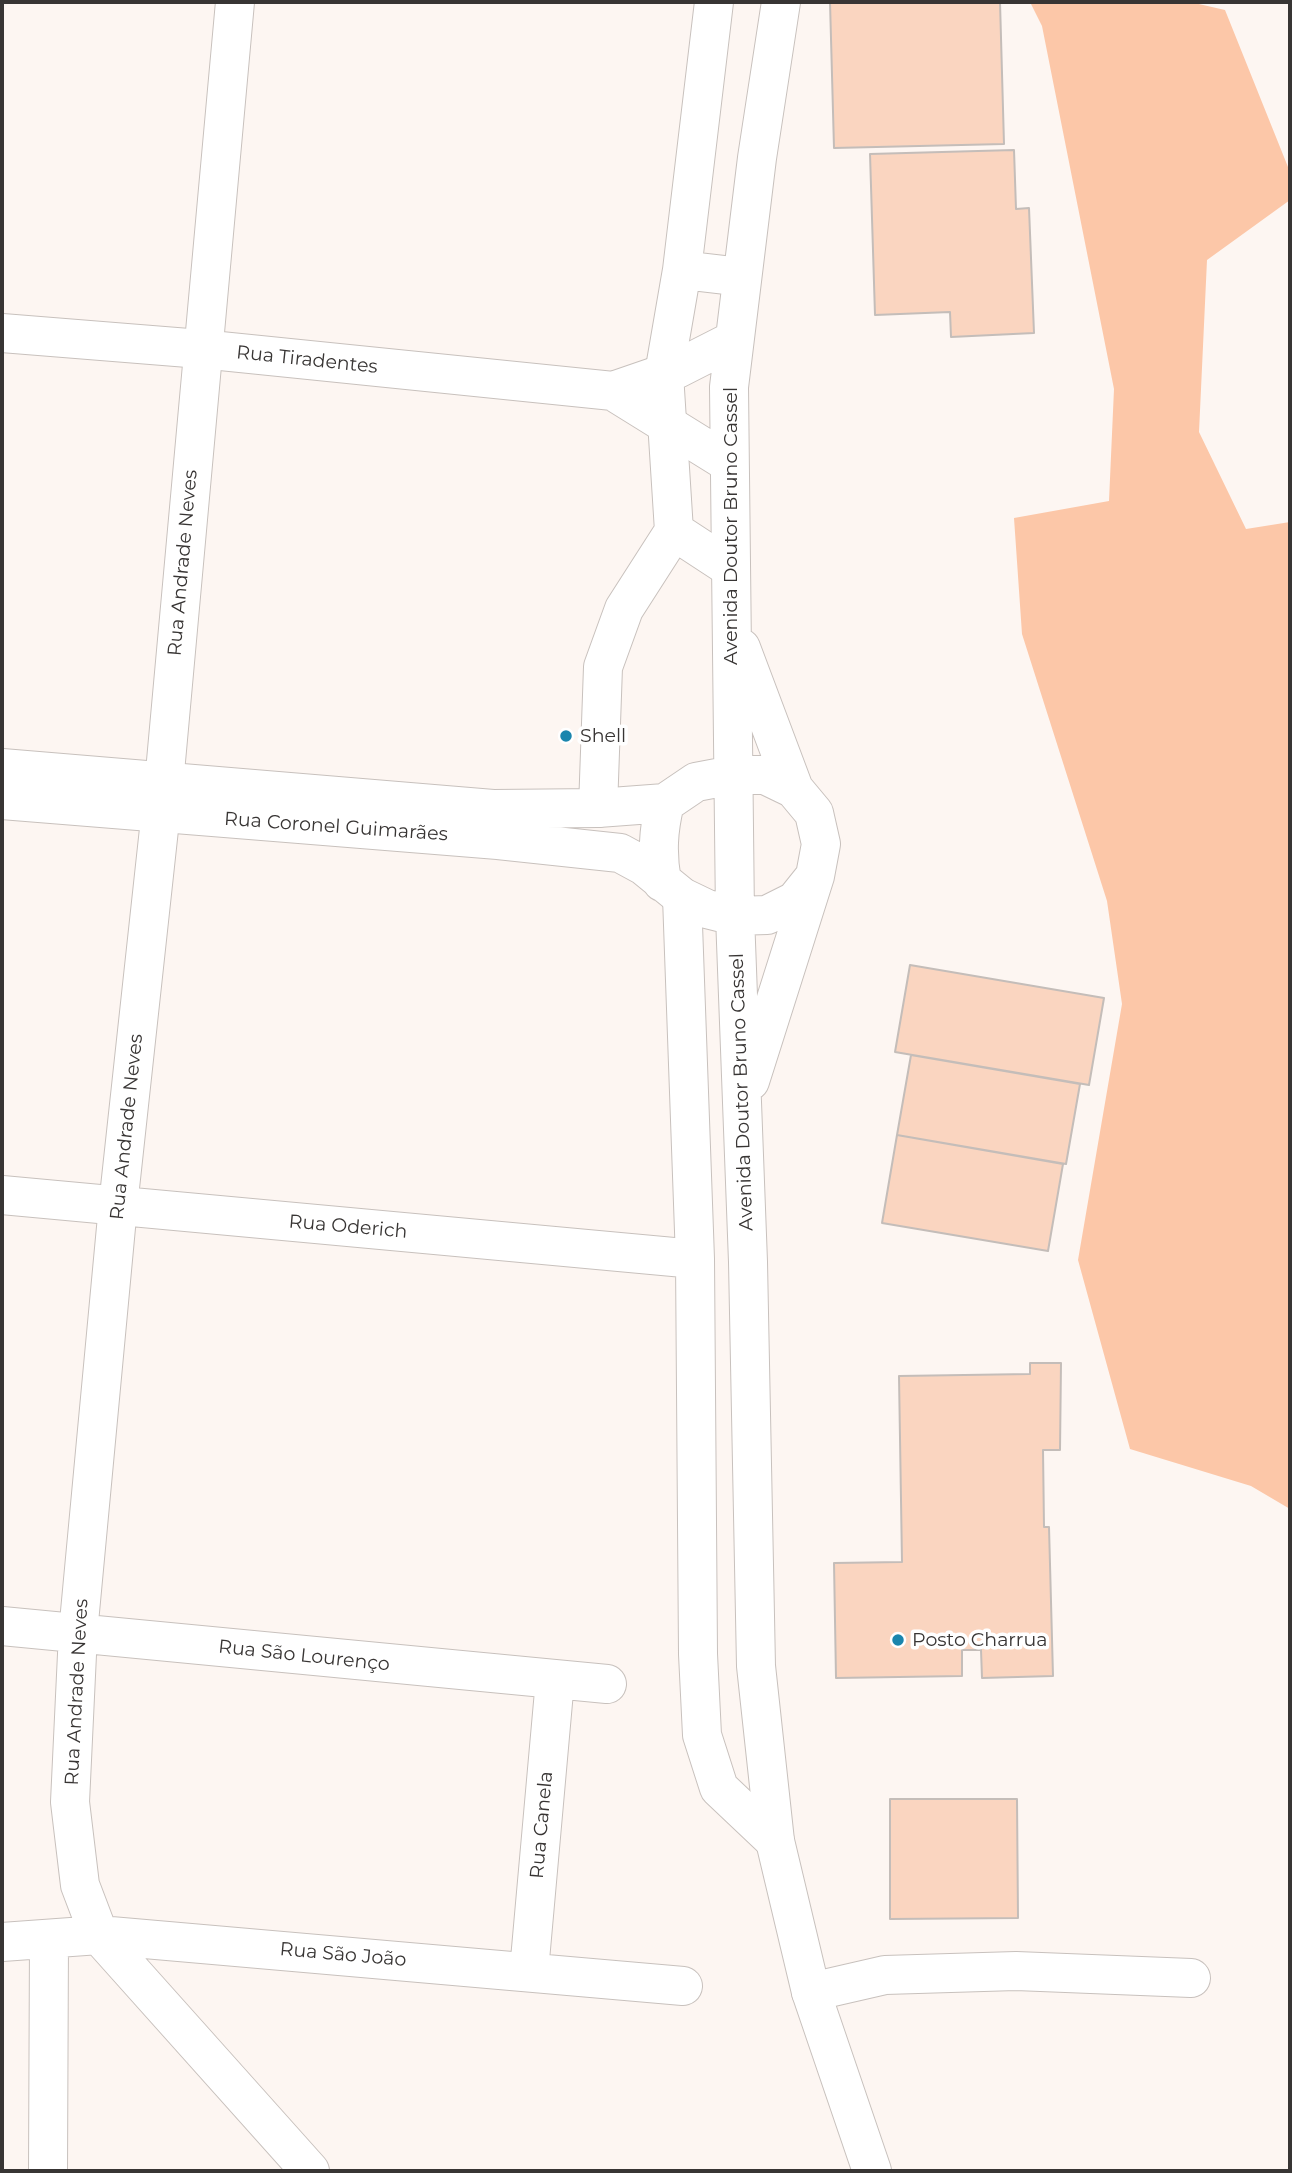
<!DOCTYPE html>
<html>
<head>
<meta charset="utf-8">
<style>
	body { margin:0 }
	#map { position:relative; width:1292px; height:2173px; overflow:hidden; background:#fdf6f2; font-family:Montserrat,sans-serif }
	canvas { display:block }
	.frame { position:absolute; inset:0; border:4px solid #383534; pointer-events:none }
</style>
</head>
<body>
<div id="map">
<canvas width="1292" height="2173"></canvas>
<div class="frame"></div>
</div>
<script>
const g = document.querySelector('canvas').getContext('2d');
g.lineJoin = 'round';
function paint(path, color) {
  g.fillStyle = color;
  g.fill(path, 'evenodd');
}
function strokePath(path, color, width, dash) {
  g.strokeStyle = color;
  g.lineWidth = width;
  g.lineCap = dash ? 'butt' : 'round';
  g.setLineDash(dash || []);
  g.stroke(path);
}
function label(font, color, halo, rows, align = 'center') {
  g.font = font + ' Montserrat,sans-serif';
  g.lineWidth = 7;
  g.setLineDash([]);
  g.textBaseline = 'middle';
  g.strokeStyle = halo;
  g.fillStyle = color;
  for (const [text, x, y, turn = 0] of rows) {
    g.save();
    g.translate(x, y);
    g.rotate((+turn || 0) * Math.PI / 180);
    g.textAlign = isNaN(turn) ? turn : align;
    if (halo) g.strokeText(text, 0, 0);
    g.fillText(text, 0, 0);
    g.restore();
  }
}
paint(new Path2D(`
	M1030,2H1190L1225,10L1290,172V200L1207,260L1199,432L1246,529L1290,522V1509L1251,1486L1130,1449L1078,1260L1122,1004L1107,901L1022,634L1014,518L1109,501L1114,389L1042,26Z`), '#fcc7a8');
const building = new Path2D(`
	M830,2H1000L1004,144L834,148Z
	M1014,150L1016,209L1029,208L1034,333L951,337L950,312L875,315L870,154Z
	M910,965L1104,998L1089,1085L895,1052Z
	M911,1055L1080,1084L1066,1164L897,1135Z
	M897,1135L1063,1164L1048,1251L882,1223Z
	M1030,1363H1061L1060,1450H1043L1044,1527H1049L1053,1676L982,1678L981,1650H962V1676L836,1678L834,1563L902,1562L899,1376L1030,1374Z
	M890,1799H1017L1018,1918L890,1919Z`);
paint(building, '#fad5c0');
strokePath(building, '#c4bdb9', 2);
const minor = new Path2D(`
	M235,2L164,783L118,1206L78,1633L70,1802L80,1885L99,1935L310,2171
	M682,270L742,277
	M674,531L729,567
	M598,808L603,667L624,609L674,531L664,374L682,270L714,2
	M682,897L695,1259L698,1654L702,1735L719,1788L775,1841
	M2,1195L695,1259
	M2,1626L607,1684
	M2,1942L99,1935L683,1986
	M529,1971L555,1680
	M811,1992L885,1975L1016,1971L1191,1978
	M48,2171L49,1940`);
const major = new Path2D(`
	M781,2L757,158L729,387L735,916L748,1262L756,1666L775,1841L811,1992L872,2171
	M2,333L201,349L613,391L677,369L734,340
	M613,391L729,463
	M741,648L794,789L814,813L821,844L815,876L750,1081
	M2,768L493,809L598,808L665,803L696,782L733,775H765L794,789
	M2,800L498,840L620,853L644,866L682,897L707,909L735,916L767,915L795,901L815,876
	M662,882C657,854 658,831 665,803`);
strokePath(minor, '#c8c1bd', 40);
strokePath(major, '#c8c1bd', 40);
strokePath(minor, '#fff', 38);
strokePath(major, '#fff', 38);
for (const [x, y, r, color] of [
	[566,736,7,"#1a85ad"],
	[898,1640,7,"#1a85ad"]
]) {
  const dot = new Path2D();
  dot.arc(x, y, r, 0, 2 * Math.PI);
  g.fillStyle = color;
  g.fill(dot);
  strokePath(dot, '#fff', 2.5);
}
label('19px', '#383534', '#fff', [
	["Rua Tiradentes",307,360,6],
	["Avenida Doutor Bruno Cassel",731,526,-90],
	["Rua Andrade Neves",183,563,-85],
	["Rua Coronel Guimarães",336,827,4],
	["Avenida Doutor Bruno Cassel",742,1092,-92],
	["Rua Andrade Neves",127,1127,-84],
	["Rua Oderich",348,1227,5],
	["Rua São Lourenço",304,1656,6],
	["Rua Andrade Neves",77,1692,-87],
	["Rua Canela",542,1825,-85],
	["Rua São João",343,1955,5]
]);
label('19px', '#383534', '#fff', [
	["Shell",580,736],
	["Posto Charrua",912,1640]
], 'left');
</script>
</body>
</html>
